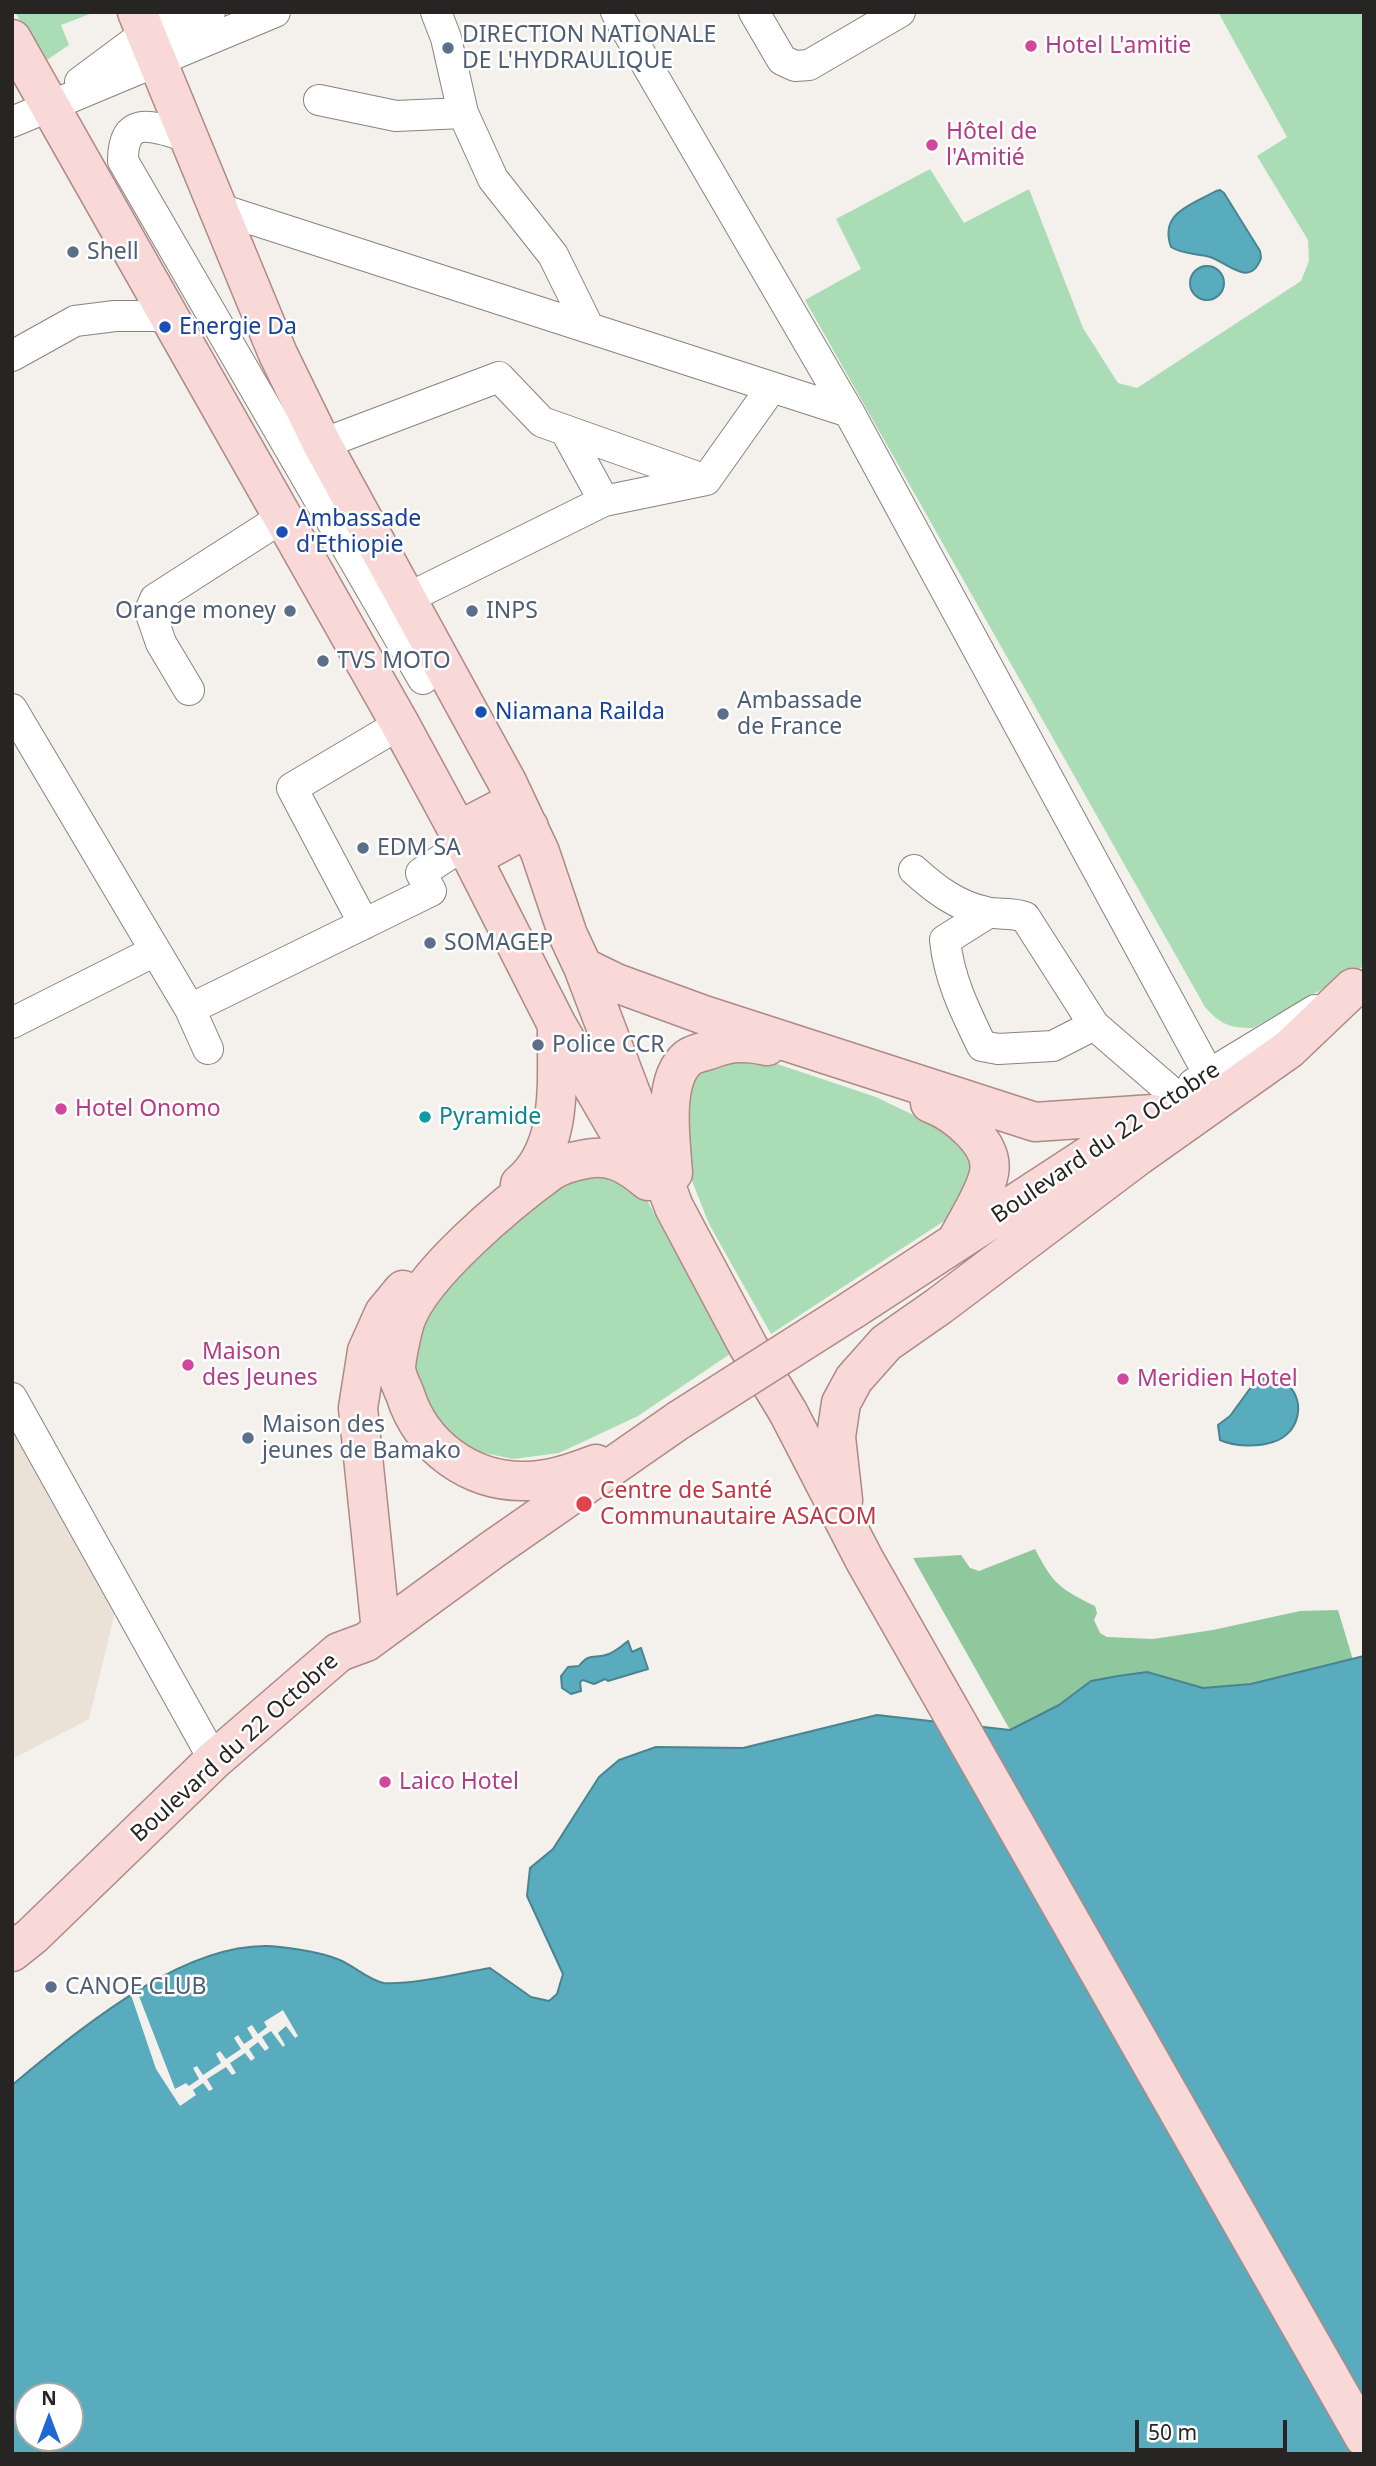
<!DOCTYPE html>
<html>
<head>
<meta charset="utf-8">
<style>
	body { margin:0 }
	#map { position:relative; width:1376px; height:2466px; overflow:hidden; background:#f4f0eb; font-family:"Noto Sans",sans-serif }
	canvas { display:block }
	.frame { position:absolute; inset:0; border:14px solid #272524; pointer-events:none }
	.north { position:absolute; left:14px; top:2382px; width:70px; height:70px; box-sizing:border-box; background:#fff; border:2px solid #a9a8a7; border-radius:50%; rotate:0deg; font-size:19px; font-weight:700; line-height:28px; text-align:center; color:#272524 }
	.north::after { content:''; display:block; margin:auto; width:24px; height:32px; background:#1d68d3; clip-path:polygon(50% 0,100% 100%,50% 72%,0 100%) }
	.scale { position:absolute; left:1135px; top:2420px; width:152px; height:32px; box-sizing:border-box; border:4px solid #272524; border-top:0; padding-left:9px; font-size:21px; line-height:24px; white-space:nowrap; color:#272524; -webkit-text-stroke:5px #fff; paint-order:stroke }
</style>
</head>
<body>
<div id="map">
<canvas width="1376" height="2466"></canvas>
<div class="frame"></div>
<div class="north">N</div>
<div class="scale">50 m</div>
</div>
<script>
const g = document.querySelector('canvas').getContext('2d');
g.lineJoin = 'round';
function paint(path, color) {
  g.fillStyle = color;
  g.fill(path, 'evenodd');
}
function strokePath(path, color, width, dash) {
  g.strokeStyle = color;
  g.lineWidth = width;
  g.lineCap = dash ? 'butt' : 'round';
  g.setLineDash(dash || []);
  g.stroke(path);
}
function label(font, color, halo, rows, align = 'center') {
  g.font = font + ' "Noto Sans",sans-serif';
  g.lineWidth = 5;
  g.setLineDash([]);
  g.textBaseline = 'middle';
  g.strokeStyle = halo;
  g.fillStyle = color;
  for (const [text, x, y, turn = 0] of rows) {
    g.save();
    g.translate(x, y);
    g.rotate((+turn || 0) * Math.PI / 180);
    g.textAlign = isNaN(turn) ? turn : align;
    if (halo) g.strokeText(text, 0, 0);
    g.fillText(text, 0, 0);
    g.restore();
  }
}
paint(new Path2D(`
	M12,1420L115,1612L89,1719L12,1759Z`), '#ebe1d7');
paint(new Path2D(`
	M15,12H95L61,25L69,45L44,62Z
	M1218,12H1364V966L1253,1028C1230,1028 1221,1025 1205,1007L805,300L861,269L836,219L930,169L964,223L1029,189L1083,328L1118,383L1137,388L1301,281L1309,261L1308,240L1257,156L1287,137Z
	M750,1055L876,1097L942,1129L969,1152L976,1174L964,1208L771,1334L709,1224L685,1163L684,1085L698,1062Z
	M605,1175L629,1185L647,1200L730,1354L638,1416L559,1453L513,1459L475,1451L434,1420L409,1372L416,1321L442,1288L560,1182Z`), '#aaddb5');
paint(new Path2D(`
	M1035,1549C1053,1584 1060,1589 1095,1606L1097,1613L1094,1620L1100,1633L1107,1637L1153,1639L1213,1630L1300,1611L1338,1610L1353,1660L1251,1684L1203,1688L1147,1672L1118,1676L1091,1682L1059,1705L1010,1730L913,1558L961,1555L970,1568L979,1571Z`), '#90c89d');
const water = new Path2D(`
	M1220,190L1224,193L1260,251L1261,258C1250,289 1227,262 1210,257C1196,253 1184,255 1171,247C1159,213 1191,205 1216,191Z
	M1190 283a17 17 0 1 1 34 0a17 17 0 1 1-34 0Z
	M1274,1377C1279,1380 1285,1381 1288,1385C1307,1403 1298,1435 1273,1442C1258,1447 1235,1447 1220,1440L1218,1425L1230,1416L1257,1379Z
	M628,1641L632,1652L641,1648L648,1669L608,1681L605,1679L594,1684L583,1680L580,1682L581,1691L571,1694L562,1688L561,1676L568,1667L579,1666C590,1651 595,1660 609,1654C616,1651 622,1646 628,1641Z
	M1364,1656V2454H12V2085C79,2030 188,1936 280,1947C297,1949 327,1954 342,1961C355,1967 370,1981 384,1983C414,1985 460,1973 490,1968L531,1997L549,2001L557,1994L563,1974L527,1896L530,1868L553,1849L599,1777L619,1760L656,1747L743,1748L877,1715L1010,1730L1059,1705L1091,1681L1118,1676L1147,1672L1203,1688L1251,1684ZM28,2396H70V2438H28Z`);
paint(water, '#58acbe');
strokePath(water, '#498490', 2);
paint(new Path2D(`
	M137,1991L175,2089L186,2083L189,2086L199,2079L193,2068L197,2066L203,2075L221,2063L216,2054L220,2051L226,2059L241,2049L234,2038L238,2035L244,2044L253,2038L247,2028L252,2025L258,2034L267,2027L264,2022L283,2010L298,2036L295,2038L286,2026L278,2033L285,2045L283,2047L271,2031L262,2037L269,2048L265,2051L258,2042L249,2049L255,2058L251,2061L245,2053L230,2063L236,2073L232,2075L226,2067L207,2079L213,2089L209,2091L203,2083L193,2090L196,2095L180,2106L156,2069L131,1995Z`), '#f4f0eb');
const minor = new Path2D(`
	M436,12L446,38L463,113L493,179L553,255L589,328
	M616,12L849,412L1208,1073
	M754,12L782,60L795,66L809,65L900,12
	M80,82L146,33L168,27L210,12
	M319,100L396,116L463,113
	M12,122L275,12
	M188,137C155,127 123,112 123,161L423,679
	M217,208L849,412
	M12,356L75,321L115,316H170
	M565,430L604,501
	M322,444L499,377L542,422L706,480
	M406,599L604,501L706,480L772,387
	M189,690L161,643L150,611L155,599L283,517
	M12,709L190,1009L208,1049
	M914,870C935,889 957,906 986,912C999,915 1012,912 1025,917L1094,1025L1176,1096
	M988,913L945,940C949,979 965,1011 982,1046L998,1049L1053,1046L1094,1025
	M364,924L292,788L400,724
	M190,1009L431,891L421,873L465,844
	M12,1023L155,951
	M1193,1084L1315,1010
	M12,1398L214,1760`);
const major = new Path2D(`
	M137,12L278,354L322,444L507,782L540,852L568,935L583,967L674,1207L748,1346L788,1412L864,1559L1364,2437
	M12,39L400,724L465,844L557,1025L638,1165
	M458,831L516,801
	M472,858L529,827
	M583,967L616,983L704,1015L1035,1122L1153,1114
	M930,1103C954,1112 995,1143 989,1173C985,1194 966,1222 956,1242
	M673,1173C671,1142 661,1080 688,1058C693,1054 703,1052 709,1050C729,1042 746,1041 767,1046
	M520,1184C565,1147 556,1078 557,1025
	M852,1310L1148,1117
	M596,1464C572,1473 550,1481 525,1481C470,1482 421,1446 405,1394C402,1387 397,1377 396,1369C396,1359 402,1332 405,1322C421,1274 510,1201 551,1171C561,1165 574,1161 586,1159C612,1154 629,1165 648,1181
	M843,1500L836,1437L841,1403L854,1379L886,1343L939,1306L1138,1156L1289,1049L1353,988
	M381,1631L358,1408L367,1351L384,1313L403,1290
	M12,1952L32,1936L214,1760L339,1652L366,1642L492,1550L679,1420`);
strokePath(minor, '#87837f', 32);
strokePath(major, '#ad8987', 41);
strokePath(minor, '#fff', 30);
strokePath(major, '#f9d9d7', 38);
const majorBridge = new Path2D(`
	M679,1420L852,1310`);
strokePath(majorBridge, '#ad8987', 41, []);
strokePath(majorBridge, '#f9d9d7', 38);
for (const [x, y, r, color] of [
	[1031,46,7,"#d1479c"],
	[448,48,7,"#5c6f8a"],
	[932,145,7,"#d1479c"],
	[73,252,7,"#5c6f8a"],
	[165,327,7,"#1a4fb4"],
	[282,532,7,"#1a4fb4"],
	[290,611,7,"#5c6f8a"],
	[472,611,7,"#5c6f8a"],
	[323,661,7,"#5c6f8a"],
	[481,712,7,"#1a4fb4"],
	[723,714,7,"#5c6f8a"],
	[363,848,7,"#5c6f8a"],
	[430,943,7,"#5c6f8a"],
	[538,1045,7,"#5c6f8a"],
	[61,1109,7,"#d1479c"],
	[425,1117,7,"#0f9aa8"],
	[188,1365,7,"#d1479c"],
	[1123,1379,7,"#d1479c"],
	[248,1438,7,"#5c6f8a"],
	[584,1504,9,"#e0444e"],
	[385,1782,7,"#d1479c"],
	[51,1987,7,"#5c6f8a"]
]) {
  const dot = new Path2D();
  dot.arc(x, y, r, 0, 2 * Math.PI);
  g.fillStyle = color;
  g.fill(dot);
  strokePath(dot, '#fff', 2.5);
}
label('23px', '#4e5e75', '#fff', [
	["DIRECTION NATIONALE",462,35],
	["DE L'HYDRAULIQUE",462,61],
	["Shell",87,252],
	["Orange money",276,611,"right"],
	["INPS",486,611],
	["TVS MOTO",337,661],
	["Ambassade",737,701],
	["de France",737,727],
	["EDM SA",377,848],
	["SOMAGEP",444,943],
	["Police CCR",552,1045],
	["Maison des",262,1425],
	["jeunes de Bamako",262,1451],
	["CANOE CLUB",65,1987]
], 'left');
label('23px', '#b23c85', '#fff', [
	["Hotel L'amitie",1045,46],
	["Hôtel de",946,132],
	["l'Amitié",946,158],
	["Hotel Onomo",75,1109],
	["Maison",202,1352],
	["des Jeunes",202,1378],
	["Meridien Hotel",1137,1379],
	["Laico Hotel",399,1782]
], 'left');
label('23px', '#164399', '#fff', [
	["Energie Da",179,327],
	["Ambassade",296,519],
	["d'Ethiopie",296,545],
	["Niamana Railda",495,712]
], 'left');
label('23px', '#0d838f', '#fff', [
	["Pyramide",439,1117]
], 'left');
label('23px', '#272524', '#fff', [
	["Boulevard du 22 Octobre",1106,1143,-34],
	["Boulevard du 22 Octobre",235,1748,-42]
]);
label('23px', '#be3a42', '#fff', [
	["Centre de Santé",600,1491],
	["Communautaire ASACOM",600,1517]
], 'left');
</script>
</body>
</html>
